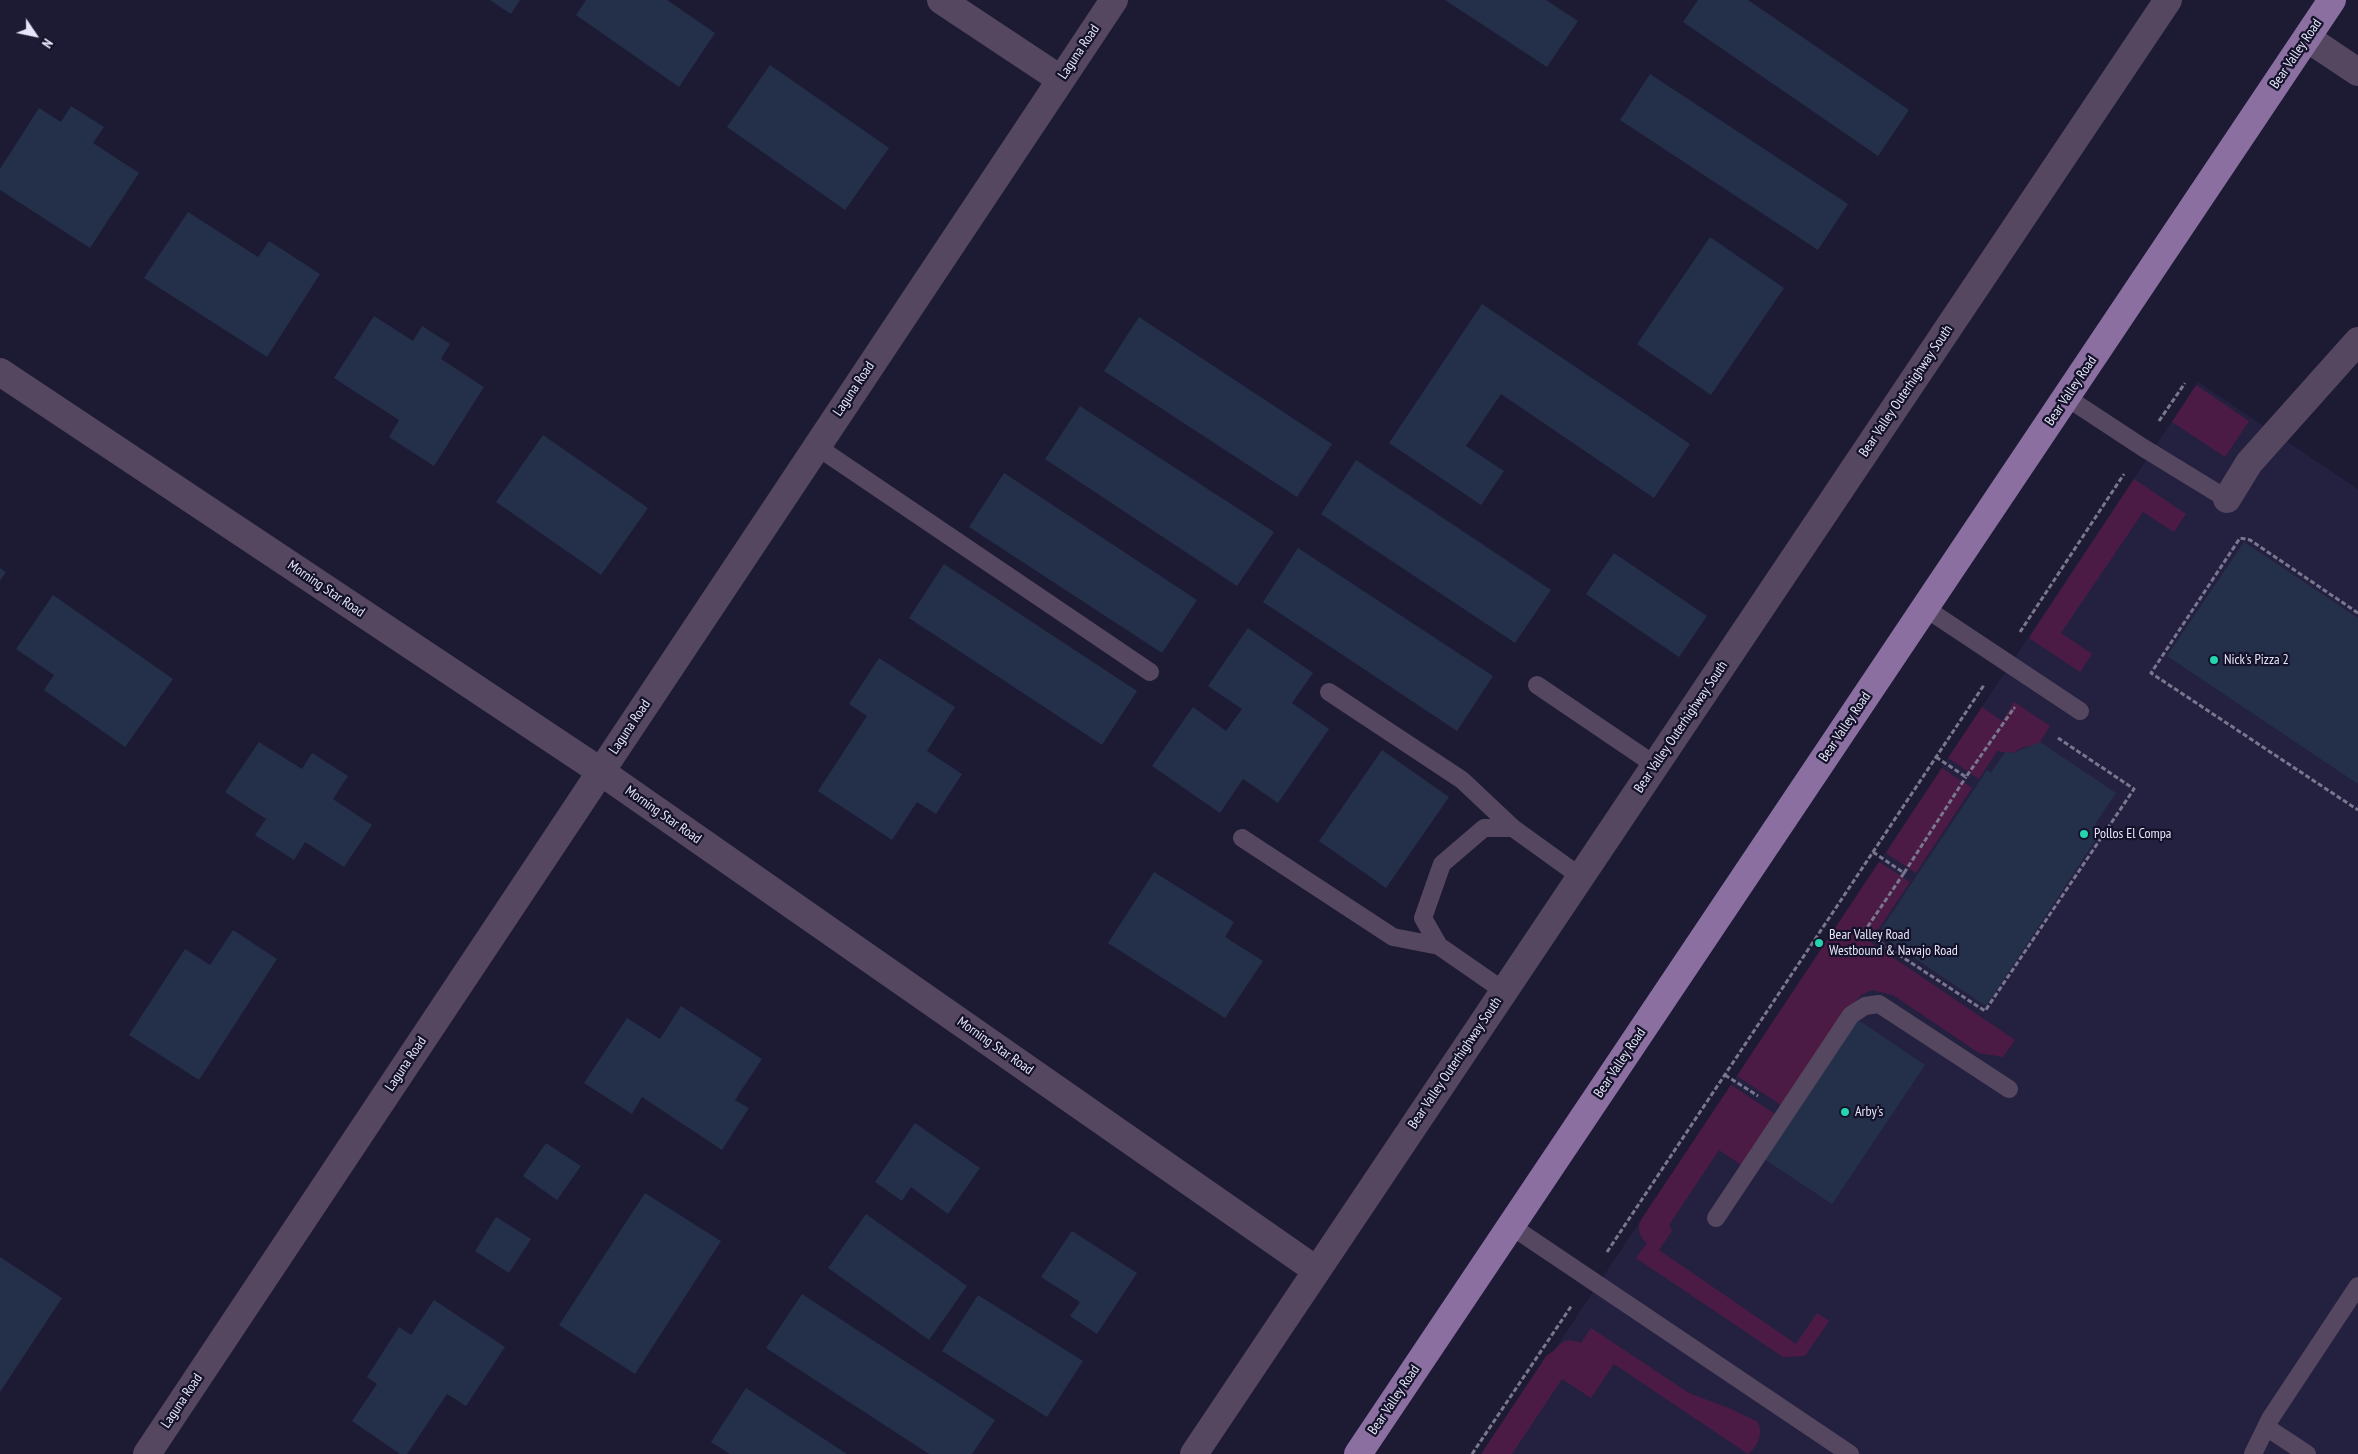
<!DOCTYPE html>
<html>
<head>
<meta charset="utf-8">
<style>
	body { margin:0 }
	#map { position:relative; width:2358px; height:1454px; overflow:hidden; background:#1d1a34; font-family:"PT Sans Narrow",sans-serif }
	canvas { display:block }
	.north { position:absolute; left:10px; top:10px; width:50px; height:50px; -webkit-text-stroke:4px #14112a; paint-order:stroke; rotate:124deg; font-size:14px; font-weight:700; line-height:20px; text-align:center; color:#e6e6f8 }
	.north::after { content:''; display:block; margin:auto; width:18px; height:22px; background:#e6e6f8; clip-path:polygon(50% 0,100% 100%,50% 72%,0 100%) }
</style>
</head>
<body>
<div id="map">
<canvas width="2358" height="1454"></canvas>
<div class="north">N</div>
</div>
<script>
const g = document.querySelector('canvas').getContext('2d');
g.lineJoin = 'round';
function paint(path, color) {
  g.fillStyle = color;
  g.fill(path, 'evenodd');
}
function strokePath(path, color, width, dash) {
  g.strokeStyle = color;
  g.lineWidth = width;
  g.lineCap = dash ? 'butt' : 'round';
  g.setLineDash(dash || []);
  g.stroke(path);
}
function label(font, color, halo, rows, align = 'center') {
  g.font = font + ' "PT Sans Narrow",sans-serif';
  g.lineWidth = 4.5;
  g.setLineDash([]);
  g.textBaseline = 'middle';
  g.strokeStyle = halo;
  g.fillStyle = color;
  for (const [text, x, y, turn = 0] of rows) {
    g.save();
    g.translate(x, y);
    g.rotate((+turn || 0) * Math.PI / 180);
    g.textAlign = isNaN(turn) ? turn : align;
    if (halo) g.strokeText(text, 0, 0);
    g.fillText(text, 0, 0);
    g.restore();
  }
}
paint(new Path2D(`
	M2198,382L2358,489V1454H1481L1547,1355L1552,1353L1557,1346Z`), '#242040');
paint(new Path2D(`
	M2196,385L2249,421L2225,457L2172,422Z
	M2134,479L2186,514L2174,532L2143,512L2061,633L2092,654L2080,672L2029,638Z
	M2014,702L2050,726L2039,744L2024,747L2013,753L1997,751L1979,779L1948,758L1982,707L2002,721Z
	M1942,768L1972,788L1916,873L1886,853Z
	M1879,862L1910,882L1870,942L2015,1040L2003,1057L1979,1053L1893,995L1872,990L1861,995L1854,1003L1784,1107L1737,1076Z
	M1731,1085L1778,1116L1744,1167L1719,1150L1669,1225L1672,1231L1659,1250L1796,1344L1817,1313L1829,1321L1805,1356L1783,1357L1636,1258L1647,1243C1640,1237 1636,1229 1641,1220Z
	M1591,1328L1689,1393L1731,1409L1758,1422C1763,1435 1758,1446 1748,1454L1614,1364L1591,1398L1562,1379L1512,1454H1481L1547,1355C1561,1349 1559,1334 1581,1343Z`), '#4c1b45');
paint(new Path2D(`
	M490,0H520L511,14Z
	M586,0H667L715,33L679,87L576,15Z
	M1445,0H1546L1578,21L1547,67Z
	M1698,0H1748L1909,110L1878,156L1683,22Z
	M770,65L889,148L845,210L727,127Z
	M1650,74L1848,204L1818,250L1620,120Z
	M71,106L104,127L93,143L139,173L90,248L0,190V169L39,108L61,122Z
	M188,212L258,257L269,241L320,274L267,357L144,278Z
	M1710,237L1784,288L1711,395L1637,344Z
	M1482,304L1690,444L1654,498L1501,394L1466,446L1504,471L1481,505L1389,443Z
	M374,316L413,341L422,326L450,344L441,359L484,387L434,466L389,437L399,420L334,378Z
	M1139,317L1332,444L1297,497L1104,371Z
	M1080,406L1274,532L1237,586L1045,459Z
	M543,435L648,508L601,575L496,502Z
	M1356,460L1551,590L1515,643L1321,514Z
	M1004,473L1197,600L1162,653L969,527Z
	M2244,542L2358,618V784L2167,656Z
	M1298,548L1493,676L1457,731L1263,602Z
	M1614,553L1707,616L1679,657L1586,594Z
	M944,564L1137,691L1102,745L909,618Z
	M0,568L6,572L0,581Z
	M53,595L173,679L125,747L44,690L54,675L16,649Z
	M1248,628L1313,673L1292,703L1329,729L1278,803L1243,779L1220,813L1152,766L1193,707L1226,731L1242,709L1208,686Z
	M879,658L955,707L927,751L962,774L936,814L917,802L892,840L818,791L867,716L849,704Z
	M259,742L302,769L312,753L348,776L333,799L372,825L344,867L305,842L294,860L255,835L266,819L225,792Z
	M2040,742L2116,793L2095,824L2103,829L1986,1006L1878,934L1987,770L1991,773L2005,752L2013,753Z
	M1382,750L1449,797L1386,888L1319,841Z
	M1154,872L1234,922L1225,937L1263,961L1225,1018L1108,943Z
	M233,930L277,959L199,1080L129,1035L185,949L210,965Z
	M681,1006L762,1059L735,1100L749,1108L722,1150L642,1097L632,1114L584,1083L627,1018L660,1039Z
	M1857,1019L1925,1065L1832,1204L1764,1159Z
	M915,1123L980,1168L948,1214L911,1187L902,1201L875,1182Z
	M546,1143L581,1166L557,1200L523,1176Z
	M645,1193L721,1241L635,1374L559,1325Z
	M866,1214L967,1286L929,1340L828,1268Z
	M496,1217L531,1239L509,1273L475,1251Z
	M1072,1231L1137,1273L1097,1334L1070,1316L1080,1302L1041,1277Z
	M0,1257L62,1298L0,1392Z
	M802,1294L995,1420L972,1454H929L766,1348Z
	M978,1295L1083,1361L1047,1417L942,1351Z
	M434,1300L505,1347L466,1406L447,1394L407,1454H400L352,1421L377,1384L367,1377L399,1327L411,1335Z
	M746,1388L847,1454H730L711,1442Z`), '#243049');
strokePath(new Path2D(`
	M2159,421L2185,383
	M2358,613L2250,540L2240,538L2151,673L2358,810
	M2020,632L2124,474
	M1936,757L1966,777L2014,708L2015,709
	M1873,852L1904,873L1966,777
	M1904,873L1864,932L1985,1011L2134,789L2058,738
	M1725,1075L1758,1096
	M1607,1252L1984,685
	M1472,1454L1572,1305`), '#79778e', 3, [5, 2.5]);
strokePath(new Path2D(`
	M2066,397L2142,447L2227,499
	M816,446L1150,672
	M1925,608L2080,711
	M1537,685L1655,765
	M1329,692L1462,780L1513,828
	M1242,838L1393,937L1439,946
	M1504,991L1439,946L1423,918L1442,864L1484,828H1513L1581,877
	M1716,1218L1851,1015L1865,1006L1879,1004L2009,1089
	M1511,1226L1850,1454
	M2266,1427L2307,1454
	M2253,1454L2270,1419L2358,1286`), '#55475f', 18);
strokePath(new Path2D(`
	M941,0L1060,79
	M2307,38L2358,72
	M0,372L600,771L1316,1270
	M2227,499L2249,463L2358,341
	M147,1454L1114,0
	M1194,1454L2168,0`), '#55475f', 28);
strokePath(new Path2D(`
	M1358,1454L2332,0`), '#8b6fa1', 28);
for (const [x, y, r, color] of [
	[2214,660,5,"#24d5ae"],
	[2084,834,5,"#24d5ae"],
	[1819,943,5,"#24d5ae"],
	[1845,1112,5,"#24d5ae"]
]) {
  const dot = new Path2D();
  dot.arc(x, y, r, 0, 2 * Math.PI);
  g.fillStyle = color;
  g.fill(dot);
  strokePath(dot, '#14112a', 2);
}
label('14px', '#e6e6f8', '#14112a', [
	["Laguna Road",1079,52,-56],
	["Bear Valley Road",2296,54,-56],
	["Laguna Road",854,389,-56],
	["Bear Valley Outerhighway South",1906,391,-56],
	["Bear Valley Road",2071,391,-56],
	["Morning Star Road",326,589,34],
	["Laguna Road",630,727,-56],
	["Bear Valley Outerhighway South",1681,727,-56],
	["Bear Valley Road",1845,727,-56],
	["Morning Star Road",663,815,35],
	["Morning Star Road",995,1046,35],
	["Bear Valley Outerhighway South",1455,1063,-56],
	["Bear Valley Road",1620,1063,-56],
	["Laguna Road",406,1064,-56],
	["Bear Valley Road",1394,1400,-56],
	["Laguna Road",182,1401,-56]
]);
label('14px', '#e6e6f8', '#14112a', [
	["Nick's Pizza 2",2224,660],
	["Pollos El Compa",2094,834],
	["Bear Valley Road",1829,935],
	["Westbound & Navajo Road",1829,951],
	["Arby's",1855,1112]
], 'left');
</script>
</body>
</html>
